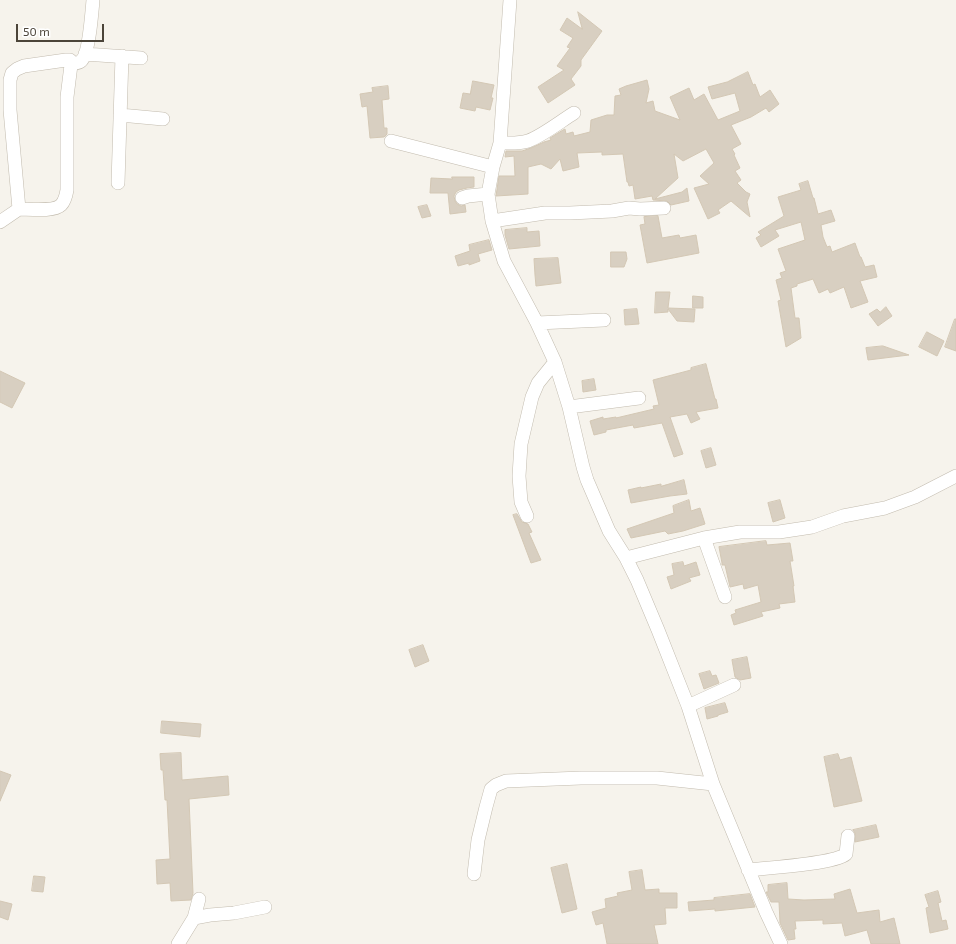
<!DOCTYPE html>
<html>
<head>
<meta charset="utf-8">
<style>
	body { margin:0 }
	#map { position:relative; width:956px; height:944px; overflow:hidden; background:#f6f3ec; font-family:"Exo 2",sans-serif }
	canvas { display:block }
	.scale { position:absolute; left:16px; top:24px; width:88px; height:18px; box-sizing:border-box; border:2px solid #4b4439; border-top:0; padding-left:5px; font-size:12px; line-height:14px; white-space:nowrap; color:#4b4439; -webkit-text-stroke:3px #fff; paint-order:stroke }
</style>
</head>
<body>
<div id="map">
<canvas width="956" height="944"></canvas>
<div class="scale">50 m</div>
</div>
<script>
const g = document.querySelector('canvas').getContext('2d');
g.lineJoin = 'round';
function paint(path, color) {
  g.fillStyle = color;
  g.fill(path, 'evenodd');
}
function strokePath(path, color, width, dash) {
  g.strokeStyle = color;
  g.lineWidth = width;
  g.lineCap = dash ? 'butt' : 'round';
  g.setLineDash(dash || []);
  g.stroke(path);
}
const building = new Path2D(`
	M578,12L602,31L581,60V66L571,79L575,85L548,103L538,87L564,70L557,66L570,48L567,47L573,38L560,30L567,18L582,29Z
	M748,72L753,85L755,84L760,97L770,90L779,104L769,112L766,108L751,117L731,125L741,144L732,149L735,154L734,155L740,168L735,171L741,180L737,183L746,192L750,194L747,202L750,217L731,201L718,210L720,213L708,219L694,188L709,184L700,176L714,163L706,149L683,161L674,154L678,178L655,199L682,192L687,188L689,201L671,205L667,201L653,200L652,196L635,199L633,185L629,186L628,182H627L623,154L602,155V152L577,153L579,167L563,171L560,159L551,169L541,164L528,167V194L496,196L499,176H515L514,156L505,157L506,151H522L531,148L544,142L551,140L550,138L563,130L565,129L566,134L573,132L574,136L590,132L591,120L607,115H614L615,96L621,95L619,89L626,86L647,80L649,89L646,103L653,101L655,111L680,120L670,97L689,88L694,100L704,94L718,120L740,111L735,93L712,99L708,87L727,82Z
	M473,81L494,85L491,98H493L490,110L476,107L475,111L460,108L463,93L470,94Z
	M388,86L389,99L382,100L384,128H387V134L384,137L370,138L367,106L362,107L360,94L373,92L372,88Z
	M452,177H474V187L467,188L459,190L456,192L454,196L455,201L457,204L461,206L465,205L466,212L450,214L448,193H430L431,178L452,179Z
	M808,181L813,198H814L818,214L831,210L835,221L821,225L823,237L827,247L830,246L832,252L855,243L860,257H861L865,267L874,265L877,277L860,281L868,302L851,308L844,287L830,293L828,289L819,293L813,279L797,284V286L791,288L795,318H799L801,338L786,347L778,301L781,300L776,280L782,278L780,273L786,271L778,249L805,240L801,222L775,230L779,236L761,247L756,238L761,235L758,232L784,216L778,197L801,190L799,184Z
	M427,205L431,216L422,218L418,207Z
	M658,216L662,238L679,235L680,238L696,235L699,253L647,263L640,225L645,224L644,217Z
	M527,228V232L539,231L540,246L509,249L505,235V230Z
	M489,240L492,250L478,254L480,261L469,265V263L458,266L455,256L470,251L469,245Z
	M611,252H626L627,259L624,267H611Z
	M558,258L561,283L536,286L535,275L534,259Z
	M656,292H670L668,308L695,309L694,322L677,321L668,309V312L655,313Z
	M693,296L703,297V308H693Z
	M886,307L892,316L878,326L869,314L877,309L880,312Z
	M637,309L639,324L625,325L624,310Z
	M955,319H956V351L945,347Z
	M927,332L944,341L937,356L919,347Z
	M883,346L909,355L868,360L866,348Z
	M706,364L715,399H716L718,408L696,412L700,419L691,423L687,414L670,417L683,454L674,457L662,423L634,428L633,425L606,430V432L594,435L590,421L603,417V419L616,417V418L654,409L653,406L659,405L653,380L691,370V368Z
	M0,371L25,383L12,408L0,402Z
	M594,379L596,390L583,392L582,381Z
	M711,448L716,465L706,468L701,451Z
	M684,480L687,494L670,496L631,503L628,490L641,487V488L661,484V486Z
	M689,500L691,511L700,508L705,524L683,531L668,534L665,531L631,538L627,529L674,513L673,506Z
	M780,500L785,518L773,522L768,503Z
	M517,514L522,522L528,524L532,532L529,533L541,560L531,563L513,515Z
	M766,541L767,545L790,543L793,561H790L794,586H793L795,602L779,604L780,608L761,612L763,616L734,625L731,615L736,613L735,610L761,602L758,585L744,589L743,584L730,587L725,565H722V563L719,547Z
	M683,562L684,566L696,562L700,575L689,578L691,581L671,589L667,577L674,575L672,564Z
	M423,645L429,661L415,667L409,650Z
	M747,657L751,678L740,680L735,677L732,660Z
	M710,671L712,676L716,675L719,683L704,689L699,674Z
	M725,703L728,712L718,715V716L707,719L705,708Z
	M162,721L201,724L200,737L161,733Z
	M181,753L182,780L228,776L229,795L189,799L193,893L191,900L171,901L170,883L157,884L156,860L170,859L167,800H165L163,770H161L160,754Z
	M838,754L840,760L851,757L862,801L834,807L824,757Z
	M0,771L11,775L0,801Z
	M876,825L879,837L855,842V833L853,830Z
	M567,864L577,909L562,913L551,868Z
	M642,870L645,890L659,889V893H677V908H665L666,924L654,925L658,944H607L603,923L596,925L592,912L606,908L605,899L618,896L617,893L632,890L629,872Z
	M34,876L45,877L43,892L32,891Z
	M787,883L788,899L804,900L835,899L834,894L850,889L857,913L879,910L880,922L894,918L900,944H871L867,930L845,936L842,923L823,924V920L795,921L796,929H794L795,939L788,940L780,923L779,902H771L766,892H768V885Z
	M938,891L941,902L938,903L942,921L946,920L948,929L930,933L926,908L929,907L925,895Z
	M750,894L755,907L715,911V909L689,911L688,902L714,900V898Z
	M0,901L12,904L8,920L0,917Z`);
paint(building, '#d8cfc1');
strokePath(building, '#d3c7b4', 1);
const minor = new Path2D(`
	M510,0L500,143L493,167L488,194L492,221L504,261L537,323L555,362L569,407L583,467L587,480L609,531L626,558L637,580L658,630L688,706L713,784L766,912L781,944
	M85,54L141,58
	M69,62L71,65L67,97V190C66,196 65,201 61,205C54,212 29,209 19,209L10,110V80L12,73L17,69L24,66L66,60H70L71,61L69,62C73,63 78,64 81,61C89,55 92,11 93,0
	M120,115L163,119
	M391,141L493,167
	M500,143C509,143 519,144 528,141C542,136 561,121 574,113
	M118,183L122,56
	M462,198L468,196L488,194
	M492,221L545,213H570L612,211L629,208L640,209L664,208
	M0,222L19,209
	M537,323L604,320
	M569,407L639,398
	M527,516L521,502L519,476L521,444L532,397L538,383L555,362
	M704,538L725,597
	M626,558L704,538L740,532H779L812,527L843,516L885,508L915,497L956,476
	M688,706L734,685
	M748,870C767,868 834,864 846,854L848,836
	M474,874L478,840L486,807L491,789L496,785L506,781L581,778H657L713,784
	M194,918L199,899
	M178,944L194,918L210,915L234,913L265,907`);
strokePath(minor, '#c2bbae', 14);
strokePath(minor, '#fff', 13);
</script>
</body>
</html>
